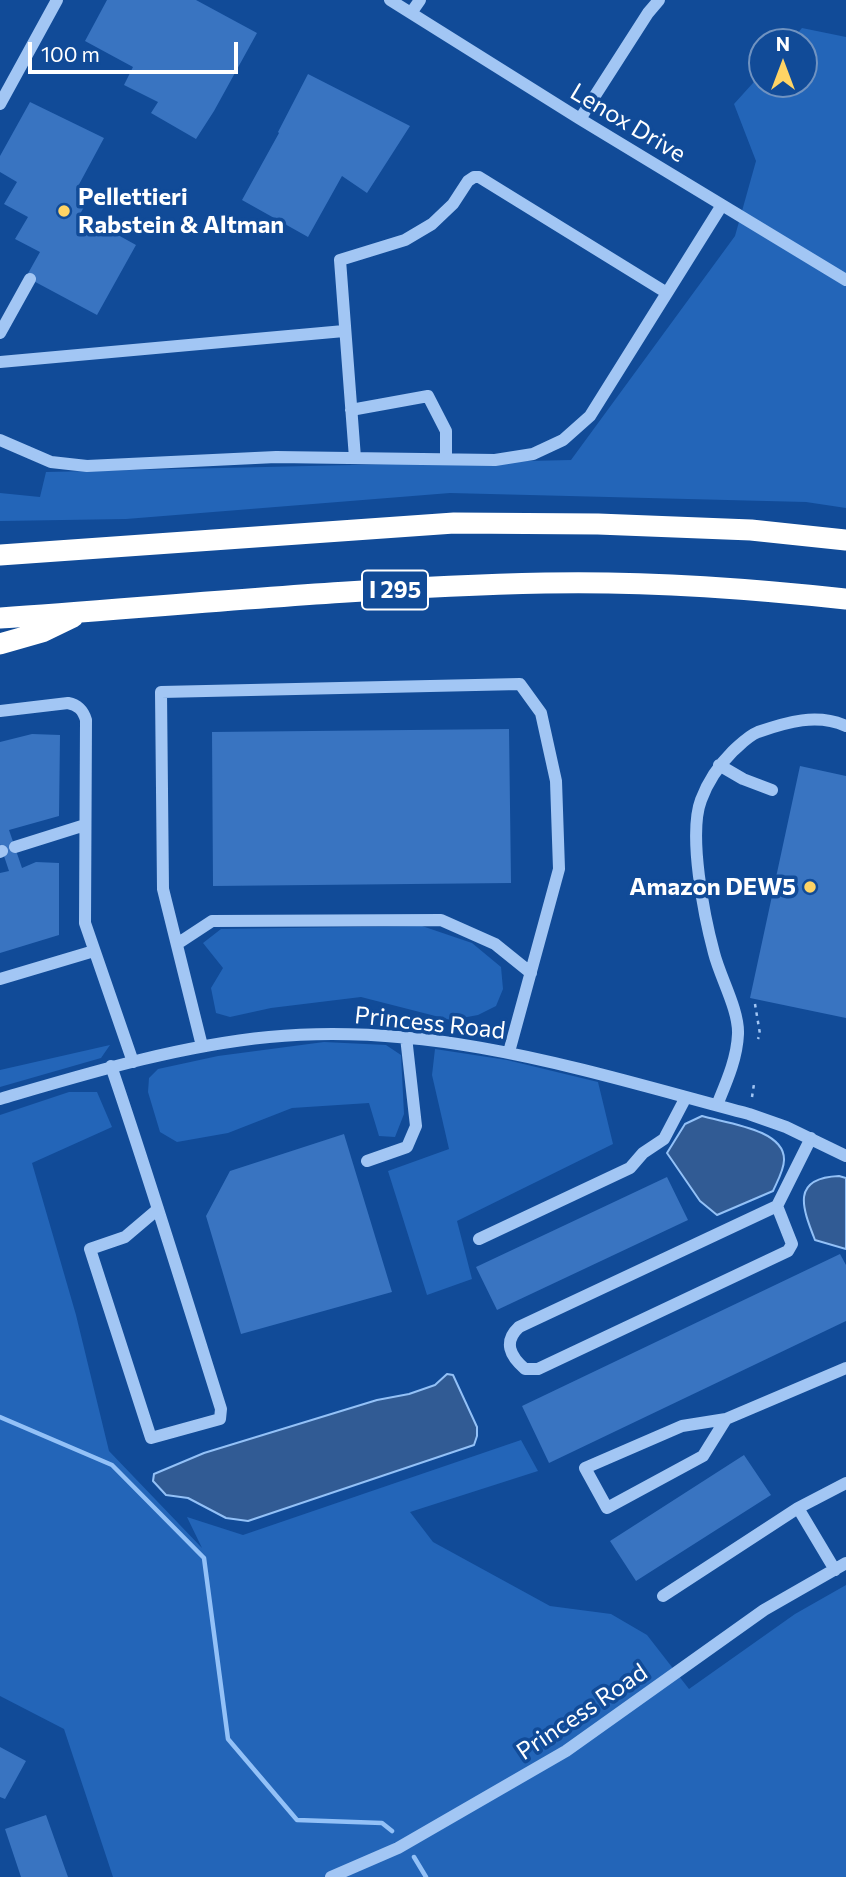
<!DOCTYPE html>
<html>
<head>
<meta charset="utf-8">
<style>
	body { margin:0 }
	#map { position:relative; width:846px; height:1877px; overflow:hidden; background:#114b98; font-family:Commissioner,sans-serif }
	canvas { display:block }
	.north { position:absolute; left:748px; top:28px; width:70px; height:70px; box-sizing:border-box; background:#114b98; border:2px solid #7093c1; border-radius:50%; rotate:0deg; font-size:19px; font-weight:700; line-height:28px; text-align:center; color:#fff }
	.north::after { content:''; display:block; margin:auto; width:24px; height:32px; background:#ffd465; clip-path:polygon(50% 0,100% 100%,50% 72%,0 100%) }
	.scale { position:absolute; left:28px; top:42px; width:210px; height:32px; box-sizing:border-box; border:4px solid #fff; border-top:0; padding-left:9px; font-size:21px; line-height:24px; white-space:nowrap; color:#fff; -webkit-text-stroke:5px #114b98; paint-order:stroke }
</style>
</head>
<body>
<div id="map">
<canvas width="846" height="1877"></canvas>
<div class="north">N</div>
<div class="scale">100 m</div>
</div>
<script>
const g = document.querySelector('canvas').getContext('2d');
g.lineJoin = 'round';
function paint(path, color) {
  g.fillStyle = color;
  g.fill(path, 'evenodd');
}
function strokePath(path, color, width, dash) {
  g.strokeStyle = color;
  g.lineWidth = width;
  g.lineCap = dash ? 'butt' : 'round';
  g.setLineDash(dash || []);
  g.stroke(path);
}
function label(font, color, halo, rows, align = 'center') {
  g.font = font + ' Commissioner,sans-serif';
  g.lineWidth = 7;
  g.setLineDash([]);
  g.textBaseline = 'middle';
  g.strokeStyle = halo;
  g.fillStyle = color;
  for (const [text, x, y, turn = 0] of rows) {
    g.save();
    g.translate(x, y);
    g.rotate((+turn || 0) * Math.PI / 180);
    g.textAlign = isNaN(turn) ? turn : align;
    if (halo) g.strokeText(text, 0, 0);
    g.fillText(text, 0, 0);
    g.restore();
  }
}
paint(new Path2D(`
	M802,28L846,37V508L806,502L450,493L126,519L0,521V493L40,497L46,472L571,460L735,236L756,161L734,104L762,73V84H804V42H790Z
	M422,926L472,943L501,967L503,989L496,1006L478,1015L451,1020L361,997L271,1008L230,1017L216,1013L211,988L223,968L203,943L221,929Z
	M324,1042L386,1045L401,1055L404,1114L395,1137L379,1136L369,1103L292,1108L228,1133L177,1142L160,1132L148,1092L149,1078L158,1069L218,1056Z
	M110,1045L101,1058L0,1087V1070Z
	M435,1049L507,1060L598,1082L613,1144L457,1221L472,1279L427,1295L388,1171L449,1149L432,1075Z
	M69,1092H97L112,1127L32,1163L76,1315L109,1451L202,1548L187,1517L243,1535L521,1440L538,1471L410,1512L433,1542L550,1606L611,1614L647,1635L689,1689L795,1614L846,1585V1877H113L64,1729L0,1696V1115Z`), '#2365b8');
const water = new Path2D(`
	M702,1116C725,1123 785,1129 784,1160C784,1170 777,1182 773,1191L717,1215L700,1201L667,1153L685,1124Z
	M839,1176L846,1178V1249L815,1240C802,1207 791,1178 839,1176Z
	M447,1374L453,1375L477,1427V1436L474,1445L248,1521L226,1518L188,1498L166,1495L153,1481L154,1474L204,1453L377,1400L409,1394L435,1385Z`);
paint(water, '#315b94');
strokePath(water, '#93c1f7', 2);
strokePath(new Path2D(`
	M0,1417L112,1465L204,1558L228,1739L297,1820L382,1823L392,1831
	M414,1857L426,1877`), '#93c1f7', 4.5);
paint(new Path2D(`
	M107,0H196L257,33L214,111L196,139L151,113L158,102L124,85L133,67L85,41Z
	M308,74L410,126L367,193L342,176L308,237L242,200L279,133L278,132Z
	M30,102L104,138L76,190L89,198L80,214L136,245L97,315L26,277L40,252L15,239L28,217L4,204L17,182L0,172V156Z
	M509,729L511,883L213,886L212,732Z
	M32,734L60,735L59,816L9,830L22,868L36,862L59,863V935L0,953V873L9,871L0,844V742Z
	M800,766L846,776V1018L750,998Z
	M344,1134L392,1292L241,1334L206,1216L230,1171Z
	M667,1177L688,1220L497,1310L476,1267Z
	M840,1254L846,1265V1321L549,1463L522,1406Z
	M744,1455L771,1495L636,1581L610,1541Z
	M0,1747L26,1761L5,1799L0,1797Z
	M46,1815L68,1877H21L5,1829Z`), '#3974c1');
strokePath(new Path2D(`
	M755,1004L760,1034L758,1039
	M752,1097L754,1084`), '#a2c6f4', 2.5, [3.5, 5]);
strokePath(new Path2D(`
	M390,0L580,119L846,280
	M411,13L420,0
	M0,104L57,0
	M580,119L648,13L659,0
	M0,333L30,279
	M0,362L344,331
	M351,410L428,396L446,431V459
	M0,440L51,462L87,466L276,457L495,460L533,454L563,440L590,416L722,205
	M355,458L340,260L405,240L432,224L453,204L468,181L474,177H479L667,293
	M0,711L68,703C78,705 83,710 86,720L85,923L133,1062
	M719,765L743,779L772,790
	M15,847L85,825
	M0,852L2,851
	M177,944L212,921L441,920L495,944L531,973
	M0,979L94,951
	M202,1046L163,889L161,692L520,684L541,713L556,781L559,869L509,1052
	M111,1066C150,1180 185,1295 221,1409L220,1419L151,1438L90,1249L125,1237L158,1209
	M0,1099C89,1073 177,1046 269,1037C437,1021 589,1072 749,1114L786,1127L846,1156
	M717,1105C726,1083 737,1059 738,1034C739,1010 720,977 714,953C704,916 688,834 701,800C708,781 719,765 733,751C741,744 748,736 758,732C787,722 817,713 846,726
	M367,1161L407,1147L416,1126L406,1037
	M777,1206L519,1327C503,1342 510,1356 525,1369H538L788,1251L792,1244L777,1206L811,1138
	M479,1239L630,1168L643,1153L664,1139L686,1097
	M726,1419L703,1456L607,1508L585,1468L682,1426L726,1419L846,1368
	M798,1508L846,1483
	M663,1596L798,1508L835,1570
	M331,1877L398,1848L566,1751L764,1610L846,1563`), '#a2c6f4', 12);
strokePath(new Path2D(`
	M0,555L454,523L598,524L751,530L846,540
	M0,618C181,605 363,587 545,583C645,581 746,588 846,599
	M0,644L42,632L73,617`), '#fff', 21);
for (const [x, y, r, color] of [
	[64,211,7,"#ffd465"],
	[810,887,7,"#ffd465"]
]) {
  const dot = new Path2D();
  dot.arc(x, y, r, 0, 2 * Math.PI);
  g.fillStyle = color;
  g.fill(dot);
  strokePath(dot, '#114b98', 2.5);
}
for (const [x, y, w] of [
	[395,590,66]
]) {
  const box = new Path2D();
  box.roundRect(x - w / 2, y - 19.5, w, 39, 5);
  g.fillStyle = '#114b98';
  g.fill(box);
  strokePath(box, '#fff', 2);
}
label('bold 23px', '#fff', null, [
	["I 295",395,590]
]);
label('24px', '#fff', '#114b98', [
	["Lenox Drive",628,123,31],
	["Princess Road",430,1023,6],
	["Princess Road",582,1712,-34]
]);
label('bold 24px', '#fff', '#114b98', [
	["Pellettieri",78,197],
	["Rabstein & Altman",78,225],
	["Amazon DEW5",796,887,"right"]
], 'left');
</script>
</body>
</html>
